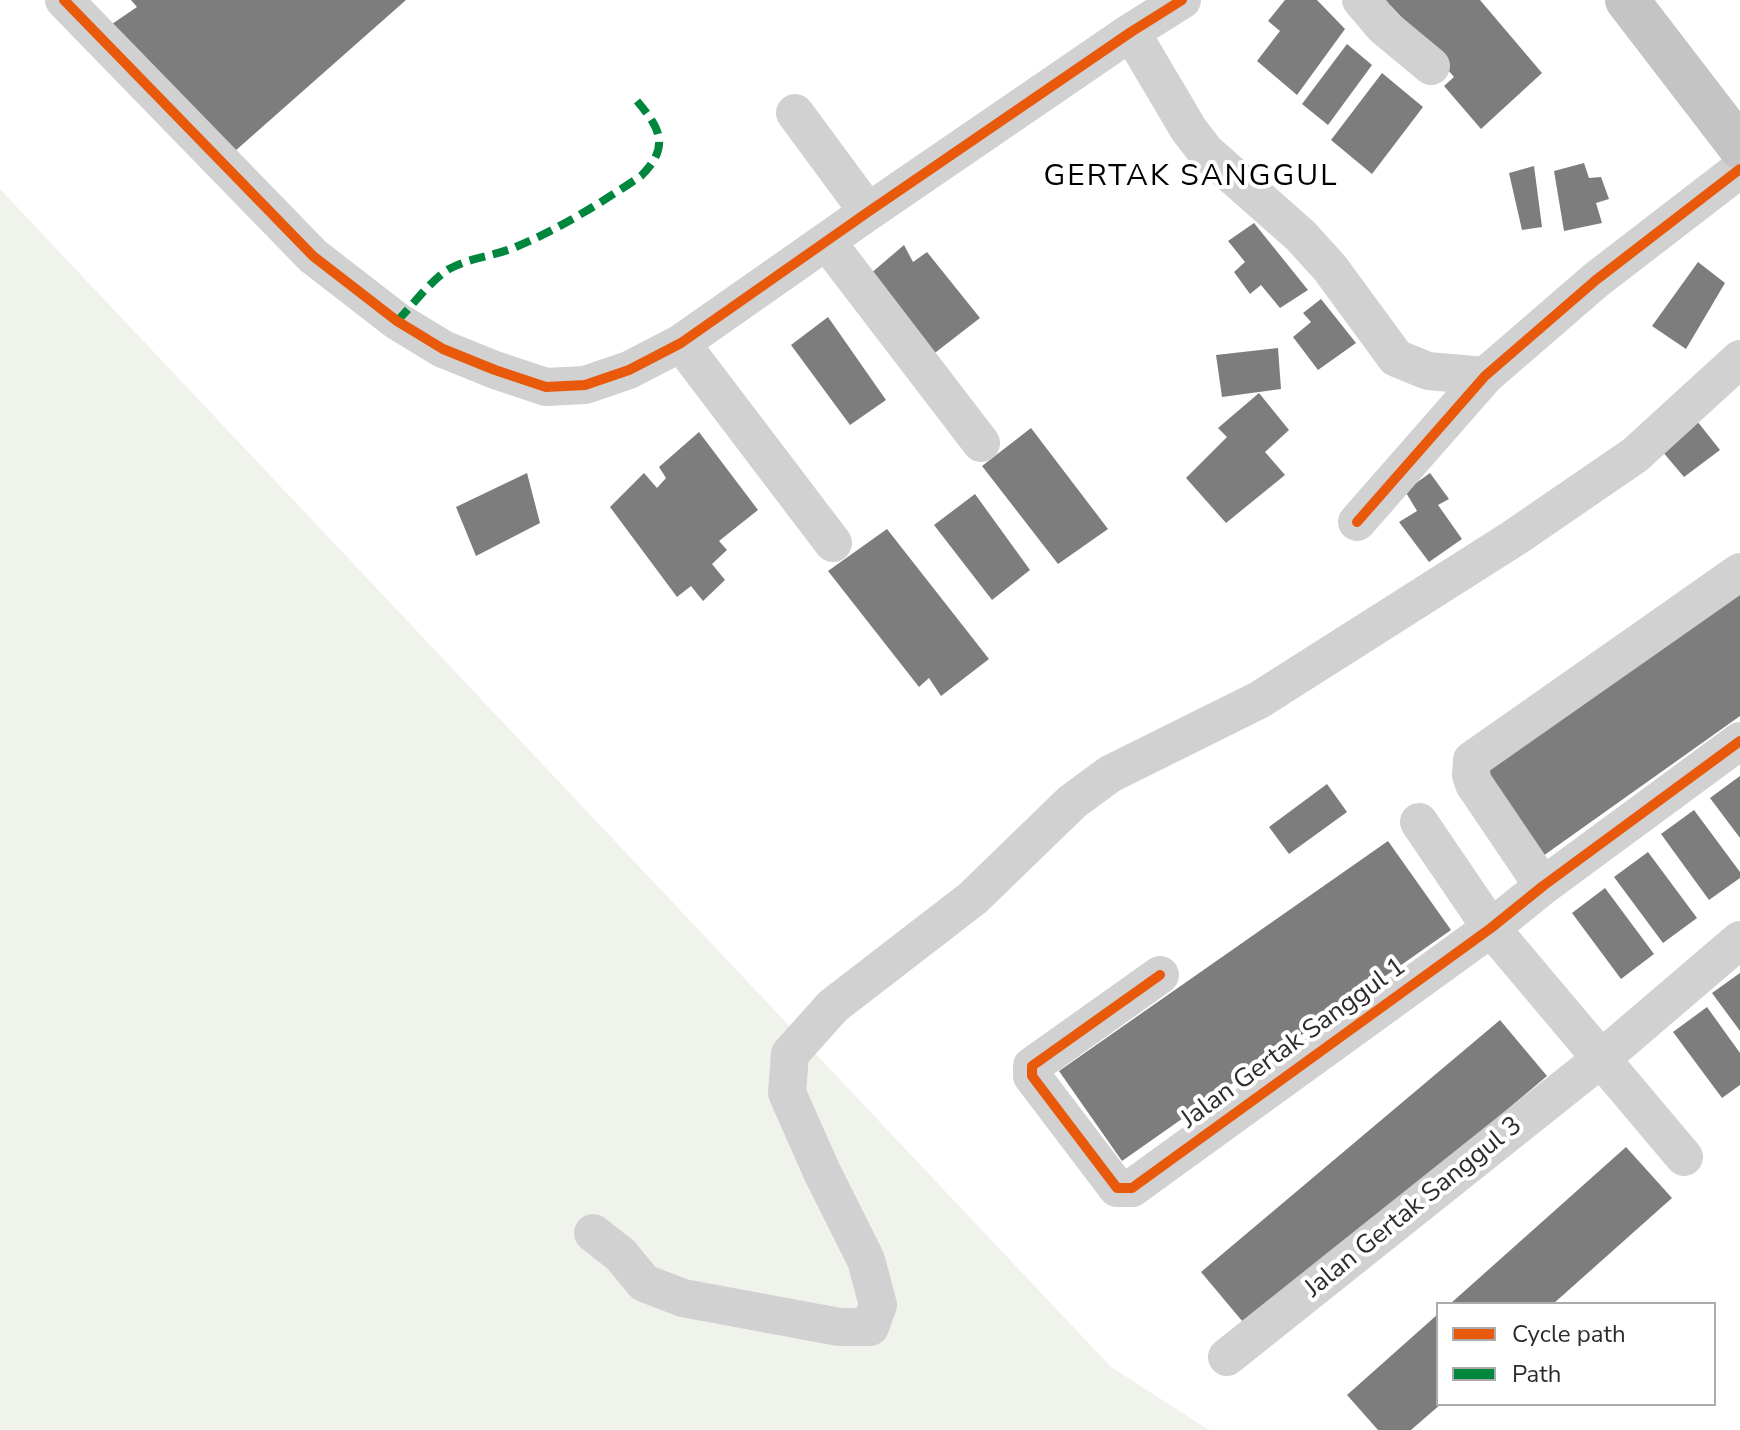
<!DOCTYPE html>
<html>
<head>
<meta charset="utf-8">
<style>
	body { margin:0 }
	#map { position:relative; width:1740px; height:1430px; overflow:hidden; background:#fff; font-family:"Nunito Sans",sans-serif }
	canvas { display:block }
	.legend { position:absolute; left:1436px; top:1302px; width:280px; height:104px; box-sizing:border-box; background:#fff; border:2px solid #ababab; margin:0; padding:10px 14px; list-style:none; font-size:24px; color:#2c2c2c }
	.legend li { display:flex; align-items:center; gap:16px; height:40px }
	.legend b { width:40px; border:2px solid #ababab }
</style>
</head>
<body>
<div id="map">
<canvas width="1740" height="1430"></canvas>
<ul class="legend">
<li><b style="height:10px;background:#e8590c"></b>Cycle path</li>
<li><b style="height:10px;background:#00873e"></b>Path</li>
</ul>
</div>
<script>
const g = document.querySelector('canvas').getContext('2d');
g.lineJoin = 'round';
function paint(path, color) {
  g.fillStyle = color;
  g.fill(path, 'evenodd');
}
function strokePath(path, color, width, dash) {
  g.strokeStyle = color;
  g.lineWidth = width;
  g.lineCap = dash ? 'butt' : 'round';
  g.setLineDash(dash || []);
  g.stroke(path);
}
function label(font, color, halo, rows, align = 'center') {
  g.font = font + ' "Nunito Sans",sans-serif';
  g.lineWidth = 8;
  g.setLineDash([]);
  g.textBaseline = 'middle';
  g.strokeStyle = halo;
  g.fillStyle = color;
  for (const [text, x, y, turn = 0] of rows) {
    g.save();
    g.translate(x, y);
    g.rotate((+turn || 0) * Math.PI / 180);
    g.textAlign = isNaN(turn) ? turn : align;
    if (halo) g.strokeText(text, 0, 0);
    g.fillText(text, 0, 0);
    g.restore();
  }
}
paint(new Path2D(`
	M0,189L1111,1367L1209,1430H0Z`), '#eff3eb');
paint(new Path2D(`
	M131,0H406L226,159L112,24L137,7Z
	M1285,0H1317L1345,29L1297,95L1257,61L1280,31L1268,21Z
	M1364,0H1480L1542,73L1481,129L1444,86L1454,77L1418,35L1391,6Z
	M1347,44L1372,65L1328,125L1302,104Z
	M1382,73L1423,107L1372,174L1331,140Z
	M1584,163L1589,178L1601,177L1609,199L1596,203L1602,223L1564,231L1554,171Z
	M1534,166L1542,227L1522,230L1509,173Z
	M1254,223L1308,290L1280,308L1261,285L1250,294L1234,272L1245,262L1228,241Z
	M904,245L913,262L927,252L980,318L927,359L863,280Z
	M1698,262L1725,283L1686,349L1652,326Z
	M1321,299L1356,343L1318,370L1293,337L1311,322L1303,313Z
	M828,317L886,400L850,425L791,345Z
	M1278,348L1281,389L1222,397L1216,355Z
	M1259,393L1289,430L1265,452L1285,475L1226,523L1186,478L1227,437L1218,428Z
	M1697,421L1720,450L1684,477L1662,451Z
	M1031,428L1108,529L1058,564L982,466Z
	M699,432L758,510L719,541L727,550L712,564L725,580L703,601L691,586L677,597L610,507L644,473L657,488L666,478L659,467Z
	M527,473L540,523L476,556L456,507Z
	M1430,473L1449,499L1438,505L1462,539L1429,562L1399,522L1417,511L1405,491Z
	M975,494L1030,570L992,600L934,525Z
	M887,529L989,659L941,696L929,678L919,687L828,571Z
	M1740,587V716L1543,856L1482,770Z
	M1740,776V838L1710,798Z
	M1327,784L1347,812L1289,854L1269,827Z
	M1694,810L1740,872V878L1709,900L1661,834Z
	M1388,841L1451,930L1122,1161L1059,1071Z
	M1648,852L1697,918L1663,943L1614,877Z
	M1605,888L1654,954L1621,979L1572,913Z
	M1740,973V1031L1712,993Z
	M1707,1007L1740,1053V1085L1722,1098L1673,1032Z
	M1500,1020L1547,1076L1248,1328L1201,1272Z
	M1626,1147L1672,1198L1553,1304H1450Z
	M1438,1314V1404H1441L1411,1430H1378L1347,1395Z`), '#7d7d7d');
strokePath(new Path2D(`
	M64,0L313,256L397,321L443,349L495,370L546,387L585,385L629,370L681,343L868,212L1131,32L1182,0
	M1361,0L1384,27L1431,66
	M1131,32L1189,130L1206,152L1301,236L1330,268L1396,358L1428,371L1485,376
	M795,113L868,212
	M827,242L981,443
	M681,343L833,543
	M1357,522L1485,376L1596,280L1740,169
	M1419,822L1491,928L1684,1157
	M1543,886L1474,784L1471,775L1472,760L1740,572
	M1160,975L1032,1066V1076L1117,1188H1132L1491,928L1543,886L1740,741
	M593,1233L621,1255L644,1283L683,1298L839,1327H870L878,1305L866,1260L822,1172L787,1093L790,1054L833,1006L973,898L1072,802L1110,774L1259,700L1514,538L1635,455L1740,359
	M1227,1357L1602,1058L1740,940`), '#d1d1d1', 38);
strokePath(new Path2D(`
	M1627,0L1740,147`), '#c4c4c4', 44);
strokePath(new Path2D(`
	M397,321C412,306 432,279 449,269C471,257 496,256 518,246C561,228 602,202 641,176C670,147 661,129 637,101`), '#00873e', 8, [16, 8]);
strokePath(new Path2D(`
	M64,0L313,256L397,321L443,349L495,370L546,387L585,385L629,370L681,343L868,212L1131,32L1182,0
	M1357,522L1485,376L1596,280L1740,169
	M1160,975L1032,1066V1076L1117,1188H1132L1491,928L1543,886L1740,741`), '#e8590c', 10);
label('26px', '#2c2c2c', '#fff', [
	["Jalan Gertak Sanggul 1",1294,1044,-36],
	["Jalan Gertak Sanggul 3",1414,1208,-39]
]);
g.letterSpacing = '2px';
label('30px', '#000', '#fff', [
	["GERTAK SANGGUL",1191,178]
]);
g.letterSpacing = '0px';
</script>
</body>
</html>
